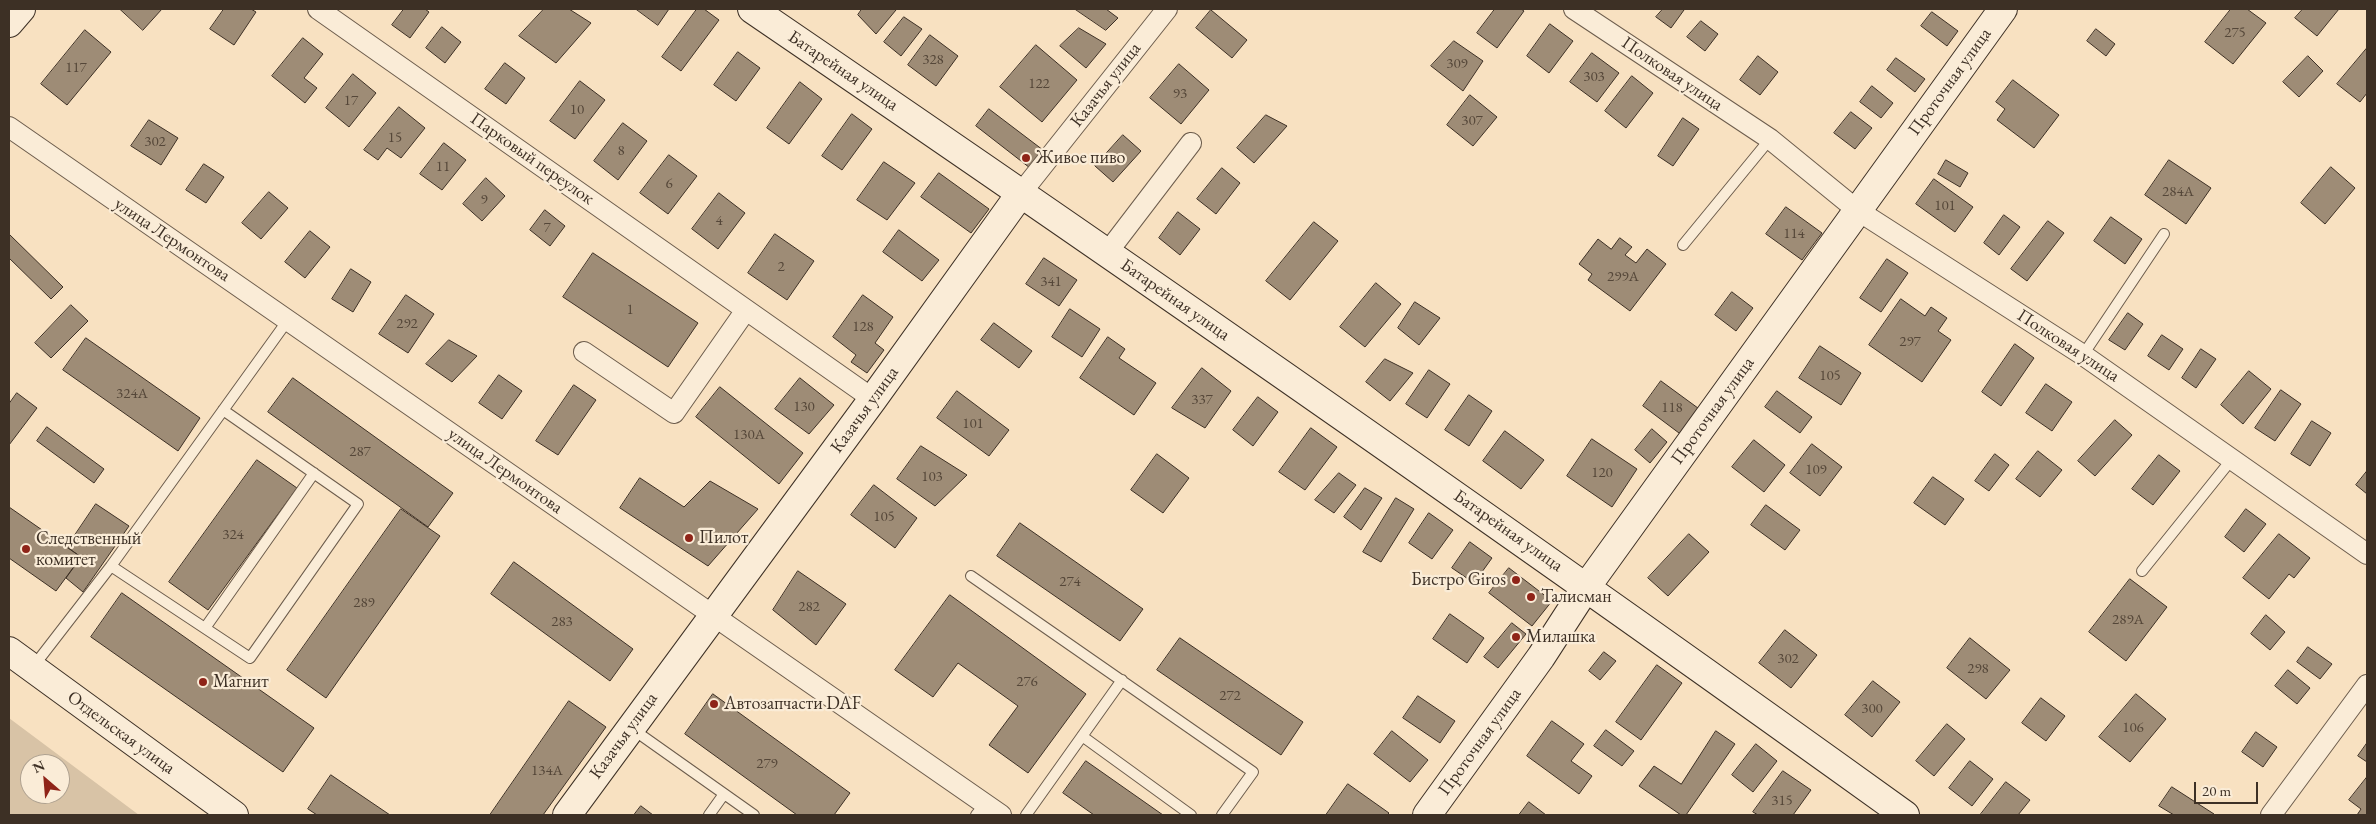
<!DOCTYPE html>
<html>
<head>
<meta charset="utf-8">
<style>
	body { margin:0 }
	#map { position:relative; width:2376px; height:824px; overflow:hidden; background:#f8e1c1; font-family:"EB Garamond",serif }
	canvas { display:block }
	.frame { position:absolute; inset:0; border:10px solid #3d3025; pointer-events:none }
	.north { position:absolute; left:20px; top:754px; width:50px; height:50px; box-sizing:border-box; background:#faecd7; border:1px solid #aea190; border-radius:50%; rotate:333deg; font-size:14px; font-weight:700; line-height:20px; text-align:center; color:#3d3025 }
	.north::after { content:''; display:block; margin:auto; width:18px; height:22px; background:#8f2418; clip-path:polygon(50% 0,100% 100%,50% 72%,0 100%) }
	.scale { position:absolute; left:2194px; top:782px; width:64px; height:22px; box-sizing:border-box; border:2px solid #3d3025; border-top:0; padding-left:6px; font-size:15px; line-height:18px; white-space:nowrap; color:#3d3025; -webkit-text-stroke:4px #faecd7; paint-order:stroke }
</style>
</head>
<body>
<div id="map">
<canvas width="2376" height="824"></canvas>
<div class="frame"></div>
<div class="north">N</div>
<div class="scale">20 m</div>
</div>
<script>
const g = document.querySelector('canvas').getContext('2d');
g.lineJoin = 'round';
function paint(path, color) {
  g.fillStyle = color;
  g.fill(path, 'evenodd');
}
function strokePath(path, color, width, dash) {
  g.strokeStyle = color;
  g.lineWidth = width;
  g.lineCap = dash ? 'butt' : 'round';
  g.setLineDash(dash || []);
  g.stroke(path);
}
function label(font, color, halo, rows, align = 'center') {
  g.font = font + ' "EB Garamond",serif';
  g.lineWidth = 4.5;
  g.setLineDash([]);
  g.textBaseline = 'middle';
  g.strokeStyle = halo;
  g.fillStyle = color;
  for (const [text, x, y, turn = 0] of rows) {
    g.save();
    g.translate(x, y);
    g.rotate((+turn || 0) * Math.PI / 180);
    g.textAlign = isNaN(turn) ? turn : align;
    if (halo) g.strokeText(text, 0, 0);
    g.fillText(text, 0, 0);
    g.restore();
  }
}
paint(new Path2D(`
	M9,718L17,724L139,815H9ZM30,764H60V794H30Z`), '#d8c3a6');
const building = new Path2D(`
	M120,9H162L143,30Z
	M224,9H251L256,12L234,45L210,29Z
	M404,9H425L429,12L410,38L392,25Z
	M544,9H569L591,23L556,63L519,36Z
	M636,9H669L658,25Z
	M697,9H704L719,20L681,71L662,57Z
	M862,9H894L896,10L876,34L858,15Z
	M1075,9H1106L1118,18L1106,30Z
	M1495,9H1521L1524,11L1497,48L1477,33Z
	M1663,9H1682L1684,10L1671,28L1656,17Z
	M2231,9H2247L2266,23L2233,64L2205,42Z
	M2303,9H2339L2317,36L2295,18Z
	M1211,10L1247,40L1232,58L1196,28Z
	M1932,12L1958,31L1947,46L1921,26Z
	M904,17L922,29L901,56L884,42Z
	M1701,21L1718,34L1705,51L1687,37Z
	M1550,24L1573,41L1549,73L1527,56Z
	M442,27L461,42L445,63L426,48Z
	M1079,28L1106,44L1086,68L1060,46Z
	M2096,29L2115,44L2106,56L2087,41Z
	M85,30L111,52L67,105L41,84Z
	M930,35L958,56L936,86L908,65Z
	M303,38L323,54L304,78L317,88L305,103L272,76Z
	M1454,41L1483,61L1463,91L1431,66Z
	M1036,45L1077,80L1042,122L1000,87Z
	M2367,48V93L2360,102L2337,84Z
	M738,52L760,68L736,101L714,85Z
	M1592,53L1619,73L1597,102L1570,82Z
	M1758,56L1778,72L1760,95L1740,80Z
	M2308,56L2323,71L2299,97L2283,82Z
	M1896,58L1925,79L1915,92L1887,70Z
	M505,63L525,78L506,104L485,89Z
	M1179,64L1209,90L1181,124L1150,98Z
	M353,74L376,93L349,127L326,108Z
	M1632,76L1653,93L1626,128L1605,111Z
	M2013,80L2059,115L2034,148L1997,120L2005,109L1996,102Z
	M580,81L605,100L575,139L550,121Z
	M800,82L822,99L789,144L767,128Z
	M1872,86L1893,103L1881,118L1860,102Z
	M1470,95L1497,117L1473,146L1447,125Z
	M399,107L425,128L401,158L387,148L378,160L364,150Z
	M989,109L1043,150L1030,168L976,126Z
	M1851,112L1872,128L1855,149L1834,133Z
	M852,114L872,129L842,170L822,156Z
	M1266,115L1287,126L1254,163L1237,148Z
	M1683,118L1699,129L1673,166L1658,156Z
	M149,120L178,138L161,165L131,146Z
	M623,123L647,141L618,180L594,161Z
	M1123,135L1141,151L1113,182L1095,166Z
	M444,143L466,160L442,190L420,174Z
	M669,155L697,176L668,214L640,193Z
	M1946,160L1968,173L1960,187L1938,174Z
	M2169,160L2211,188L2186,224L2145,195Z
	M884,162L915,183L887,220L857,200Z
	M204,164L224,177L206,203L186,190Z
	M2331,167L2355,188L2325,224L2301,203Z
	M1222,168L1240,183L1216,214L1197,199Z
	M939,173L989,209L971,233L921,197Z
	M486,178L505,196L482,221L463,204Z
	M1934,179L1973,207L1955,232L1916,204Z
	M269,192L288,208L261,239L242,223Z
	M719,193L745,213L718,249L692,229Z
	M1786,207L1822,233L1802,260L1766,234Z
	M545,210L565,226L550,246L530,230Z
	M1178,212L1200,229L1180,255L1159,238Z
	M2004,215L2020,227L1999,255L1984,243Z
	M2111,217L2142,239L2125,264L2094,241Z
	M2048,221L2064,233L2027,281L2011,269Z
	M1314,222L1338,241L1290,300L1266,281Z
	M899,230L939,260L922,281L883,252Z
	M310,231L330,247L305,278L285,262Z
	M9,234L63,287L51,299L9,258Z
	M775,234L814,261L787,300L748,273Z
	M1620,238L1632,247L1625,255L1636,263L1647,249L1666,264L1630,311L1588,280L1592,274L1579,264L1598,239L1611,249Z
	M593,253L698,323L668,367L563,297Z
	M1044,258L1077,280L1059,306L1026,284Z
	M1887,259L1908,273L1881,312L1860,298Z
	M351,269L371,282L353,312L332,299Z
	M1376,283L1401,304L1365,347L1340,327Z
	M1732,292L1753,308L1736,331L1715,315Z
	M406,295L434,314L408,353L379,334Z
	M863,295L893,317L875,343L884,350L867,373L851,362L856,355L833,337Z
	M1901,299L1925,316L1931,307L1947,318L1938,331L1951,340L1922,382L1869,345Z
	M1415,302L1440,318L1419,345L1398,328Z
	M71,305L88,321L51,358L35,343Z
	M1070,309L1100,329L1082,357L1052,337Z
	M2128,313L2143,324L2125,350L2109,340Z
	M994,323L1032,351L1019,368L981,340Z
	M2162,335L2183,349L2169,370L2148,356Z
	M1108,337L1125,349L1119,358L1156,383L1134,415L1080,378Z
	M86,338L200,418L178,451L63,370Z
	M449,340L477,356L452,382L426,364Z
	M2015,344L2034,358L2001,406L1982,392Z
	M1820,346L1861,373L1841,405L1799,378Z
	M2201,349L2216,359L2196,388L2182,378Z
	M1385,359L1413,373L1390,401L1366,382Z
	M1202,368L1231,391L1205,428L1172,408Z
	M1429,370L1450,384L1427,418L1406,404Z
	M2249,371L2271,389L2243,424L2221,405Z
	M499,375L522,391L502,419L479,403Z
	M293,378L453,493L428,527L268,412Z
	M800,378L834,405L809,434L775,409Z
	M1661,381L1702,411L1683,436L1643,406Z
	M2046,384L2072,402L2052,431L2026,413Z
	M574,385L596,400L558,455L536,441Z
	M720,387L803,453L779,484L696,417Z
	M2281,390L2301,404L2275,441L2255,428Z
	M957,391L1009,430L989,456L937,418Z
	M1777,391L1812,417L1800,433L1765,407Z
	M17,393L37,408L9,445V404Z
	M1469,395L1492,411L1469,446L1445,430Z
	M1258,397L1278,412L1253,446L1233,430Z
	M2115,420L2132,435L2095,476L2078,461Z
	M2312,421L2331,433L2310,466L2291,454Z
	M47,427L104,469L94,483L37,441Z
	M1311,428L1337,447L1305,490L1279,472Z
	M1652,429L1667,442L1650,463L1635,450Z
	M1505,431L1544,460L1521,489L1483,461Z
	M1592,439L1637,469L1612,507L1567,476Z
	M1754,440L1785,465L1764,492L1732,467Z
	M1812,444L1842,467L1820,496L1790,473Z
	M921,446L967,475L935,506L897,479Z
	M2038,451L2062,470L2040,497L2016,479Z
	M1157,454L1189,478L1163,513L1131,490Z
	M1995,454L2009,465L1989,491L1975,481Z
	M2159,455L2180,471L2153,505L2132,489Z
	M257,460L297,488L208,610L169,582Z
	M2367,471V494L2356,485Z
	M1339,473L1356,485L1334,513L1315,500Z
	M1933,477L1964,499L1945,525L1914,503Z
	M640,478L684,507L710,481L758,509L708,566L620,508Z
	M874,485L917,518L895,548L851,515Z
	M1365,488L1382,498L1361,530L1344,517Z
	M1396,498L1414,509L1381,562L1363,552Z
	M96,504L129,526L83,592L66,578L81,557L67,547Z
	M1766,505L1800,530L1785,550L1751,525Z
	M9,507L81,557L56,591L9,558Z
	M401,509L440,536L326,698L287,670Z
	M2246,509L2266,524L2244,552L2225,537Z
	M1429,513L1453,530L1432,559L1409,543Z
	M1020,523L1143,609L1120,641L997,556Z
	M1689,534L1709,552L1668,596L1648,578Z
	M2279,534L2310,558L2294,578L2289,574L2269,599L2243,578Z
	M1470,542L1492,558L1474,583L1452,568Z
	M514,562L633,649L610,681L491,594Z
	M1509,568L1552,601L1532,626L1489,593Z
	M798,571L846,604L816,645L773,610Z
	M2130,579L2167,607L2126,661L2089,632Z
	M122,593L314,728L283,772L91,637Z
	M950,595L1086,694L1028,773L989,745L1018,706L958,663L933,697L895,670Z
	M1450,614L1484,638L1467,663L1433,639Z
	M2266,615L2285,632L2270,650L2251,634Z
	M1512,623L1526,634L1498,668L1484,657Z
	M1785,630L1817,655L1791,688L1759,663Z
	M1180,638L1303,722L1281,755L1157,670Z
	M1970,638L2010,670L1986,699L1947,668Z
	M2308,647L2332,664L2320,679L2297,662Z
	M1604,652L1616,661L1600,680L1589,671Z
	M1657,665L1682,683L1641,740L1616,722Z
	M2288,670L2310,688L2297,704L2275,686Z
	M1873,681L1900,702L1872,737L1845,715Z
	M713,694L850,793L834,815H797L685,734Z
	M2136,694L2166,719L2130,762L2099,737Z
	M1418,696L1455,721L1440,743L1403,718Z
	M2041,698L2065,716L2046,741L2022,723Z
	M569,701L606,727L543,815H490Z
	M1552,721L1584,744L1571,761L1592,776L1579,794L1527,756Z
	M1947,724L1965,739L1934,776L1916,761Z
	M1606,730L1634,751L1622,766L1594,746Z
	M1392,731L1428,760L1410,782L1374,754Z
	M1716,731L1735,744L1686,815H1681L1639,786L1654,766L1681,784Z
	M2256,732L2277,747L2263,767L2242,752Z
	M2367,743V762L2358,756Z
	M1756,744L1777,761L1753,792L1732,775Z
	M1086,761L1163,815H1094L1063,793Z
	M1970,761L1993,779L1972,806L1949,788Z
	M1783,771L1811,790L1793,815H1758L1753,812Z
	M331,775L390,815H317L308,809Z
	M2367,777V815H2357L2361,809L2349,800Z
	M2006,782L2030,800L2018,815H1982L1981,814Z
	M1348,784L1389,813L1387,815H1326Z
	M2172,787L2214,814L2213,815H2174L2159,806Z
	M1529,802L1546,815H1519Z
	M641,806L653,815H634Z`);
paint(building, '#9e8c76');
strokePath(building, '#3d3025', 1);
const lane = new Path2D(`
	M1683,245L1770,139
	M2083,355L2164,234
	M111,566L250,658L358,504L223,410
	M2142,571L2232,459
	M971,576L1253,772L1222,815
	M205,628L314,473
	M33,667L111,566L288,320
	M631,728L754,815
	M1082,736L1191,815
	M709,815L724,794
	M976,815L985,804
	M1026,815L1122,680`);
const street = new Path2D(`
	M318,9L873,399
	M1574,9L1770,139L1857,210L2083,355L2367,554
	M9,127L1001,815
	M1021,193L1167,9
	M1107,253L1191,143
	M584,352L674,413L746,310
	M2271,815L2367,685`);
const secondary = new Path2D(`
	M752,9C1139,273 1524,541 1905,815
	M9,23L21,9
	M9,651L234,815
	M567,815L873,399L1021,193
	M1427,815L1541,657L1587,586L2003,9`);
strokePath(lane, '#6c5c4c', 12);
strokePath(street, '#6c5c4c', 22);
strokePath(secondary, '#3d3025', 30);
strokePath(lane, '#faecd7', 10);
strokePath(street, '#faecd7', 20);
strokePath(secondary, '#faecd7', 28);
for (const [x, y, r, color] of [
	[1026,158,5,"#8f2418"],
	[689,538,5,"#8f2418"],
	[26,549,5,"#8f2418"],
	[1516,580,5,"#8f2418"],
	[1531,597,5,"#8f2418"],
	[1516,637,5,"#8f2418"],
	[203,682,5,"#8f2418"],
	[714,704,5,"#8f2418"]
]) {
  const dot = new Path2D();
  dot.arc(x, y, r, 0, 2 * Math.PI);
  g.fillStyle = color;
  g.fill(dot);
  strokePath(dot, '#faecd7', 2);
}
label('15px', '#554739', null, [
	["275",2235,33],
	["328",933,60],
	["309",1457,64],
	["117",76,68],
	["303",1594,77],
	["122",1039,84],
	["93",1180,94],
	["17",351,101],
	["10",577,110],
	["307",1472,121],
	["15",395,138],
	["302",155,142],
	["8",621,151],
	["11",443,167],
	["6",669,184],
	["284А",2178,192],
	["9",484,200],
	["101",1945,206],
	["4",719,221],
	["7",547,228],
	["114",1794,234],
	["2",781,267],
	["299А",1623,277],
	["341",1051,282],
	["1",630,310],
	["292",407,324],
	["128",863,327],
	["297",1910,342],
	["105",1830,376],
	["324А",132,394],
	["337",1202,400],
	["130",804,407],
	["118",1672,408],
	["101",973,424],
	["130А",749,435],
	["287",360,452],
	["109",1816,470],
	["120",1602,473],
	["103",932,477],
	["105",884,517],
	["324",233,535],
	["274",1070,582],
	["289",364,603],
	["282",809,607],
	["289А",2128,620],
	["283",562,622],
	["302",1788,659],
	["298",1978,669],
	["276",1027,682],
	["272",1230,696],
	["300",1872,709],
	["106",2133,728],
	["279",767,764],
	["134А",547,771],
	["315",1782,801]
]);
label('18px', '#3d3025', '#faecd7', [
	["Батарейная улица",843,71,34],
	["Полковая улица",1672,74,34],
	["Проточная улица",1950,82,-54],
	["Казачья улица",1106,85,-52],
	["Парковый переулок",532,159,35],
	["улица Лермонтова",172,240,34],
	["Батарейная улица",1175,300,35],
	["Полковая улица",2068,346,33],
	["Казачья улица",865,410,-54],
	["Проточная улица",1713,411,-54],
	["улица Лермонтова",505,471,35],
	["Батарейная улица",1508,531,35],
	["Отдельская улица",121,733,36],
	["Казачья улица",624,736,-54],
	["Проточная улица",1480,742,-54]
]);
label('18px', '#3d3025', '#faecd7', [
	["Живое пиво",1036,158],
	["Пилот",699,538],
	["Следственный",36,539],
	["комитет",36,560],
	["Бистро Giros",1506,580,"right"],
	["Талисман",1541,597],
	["Милашка",1526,637],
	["Магнит",213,682],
	["Автозапчасти DAF",724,704]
], 'left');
</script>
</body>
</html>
